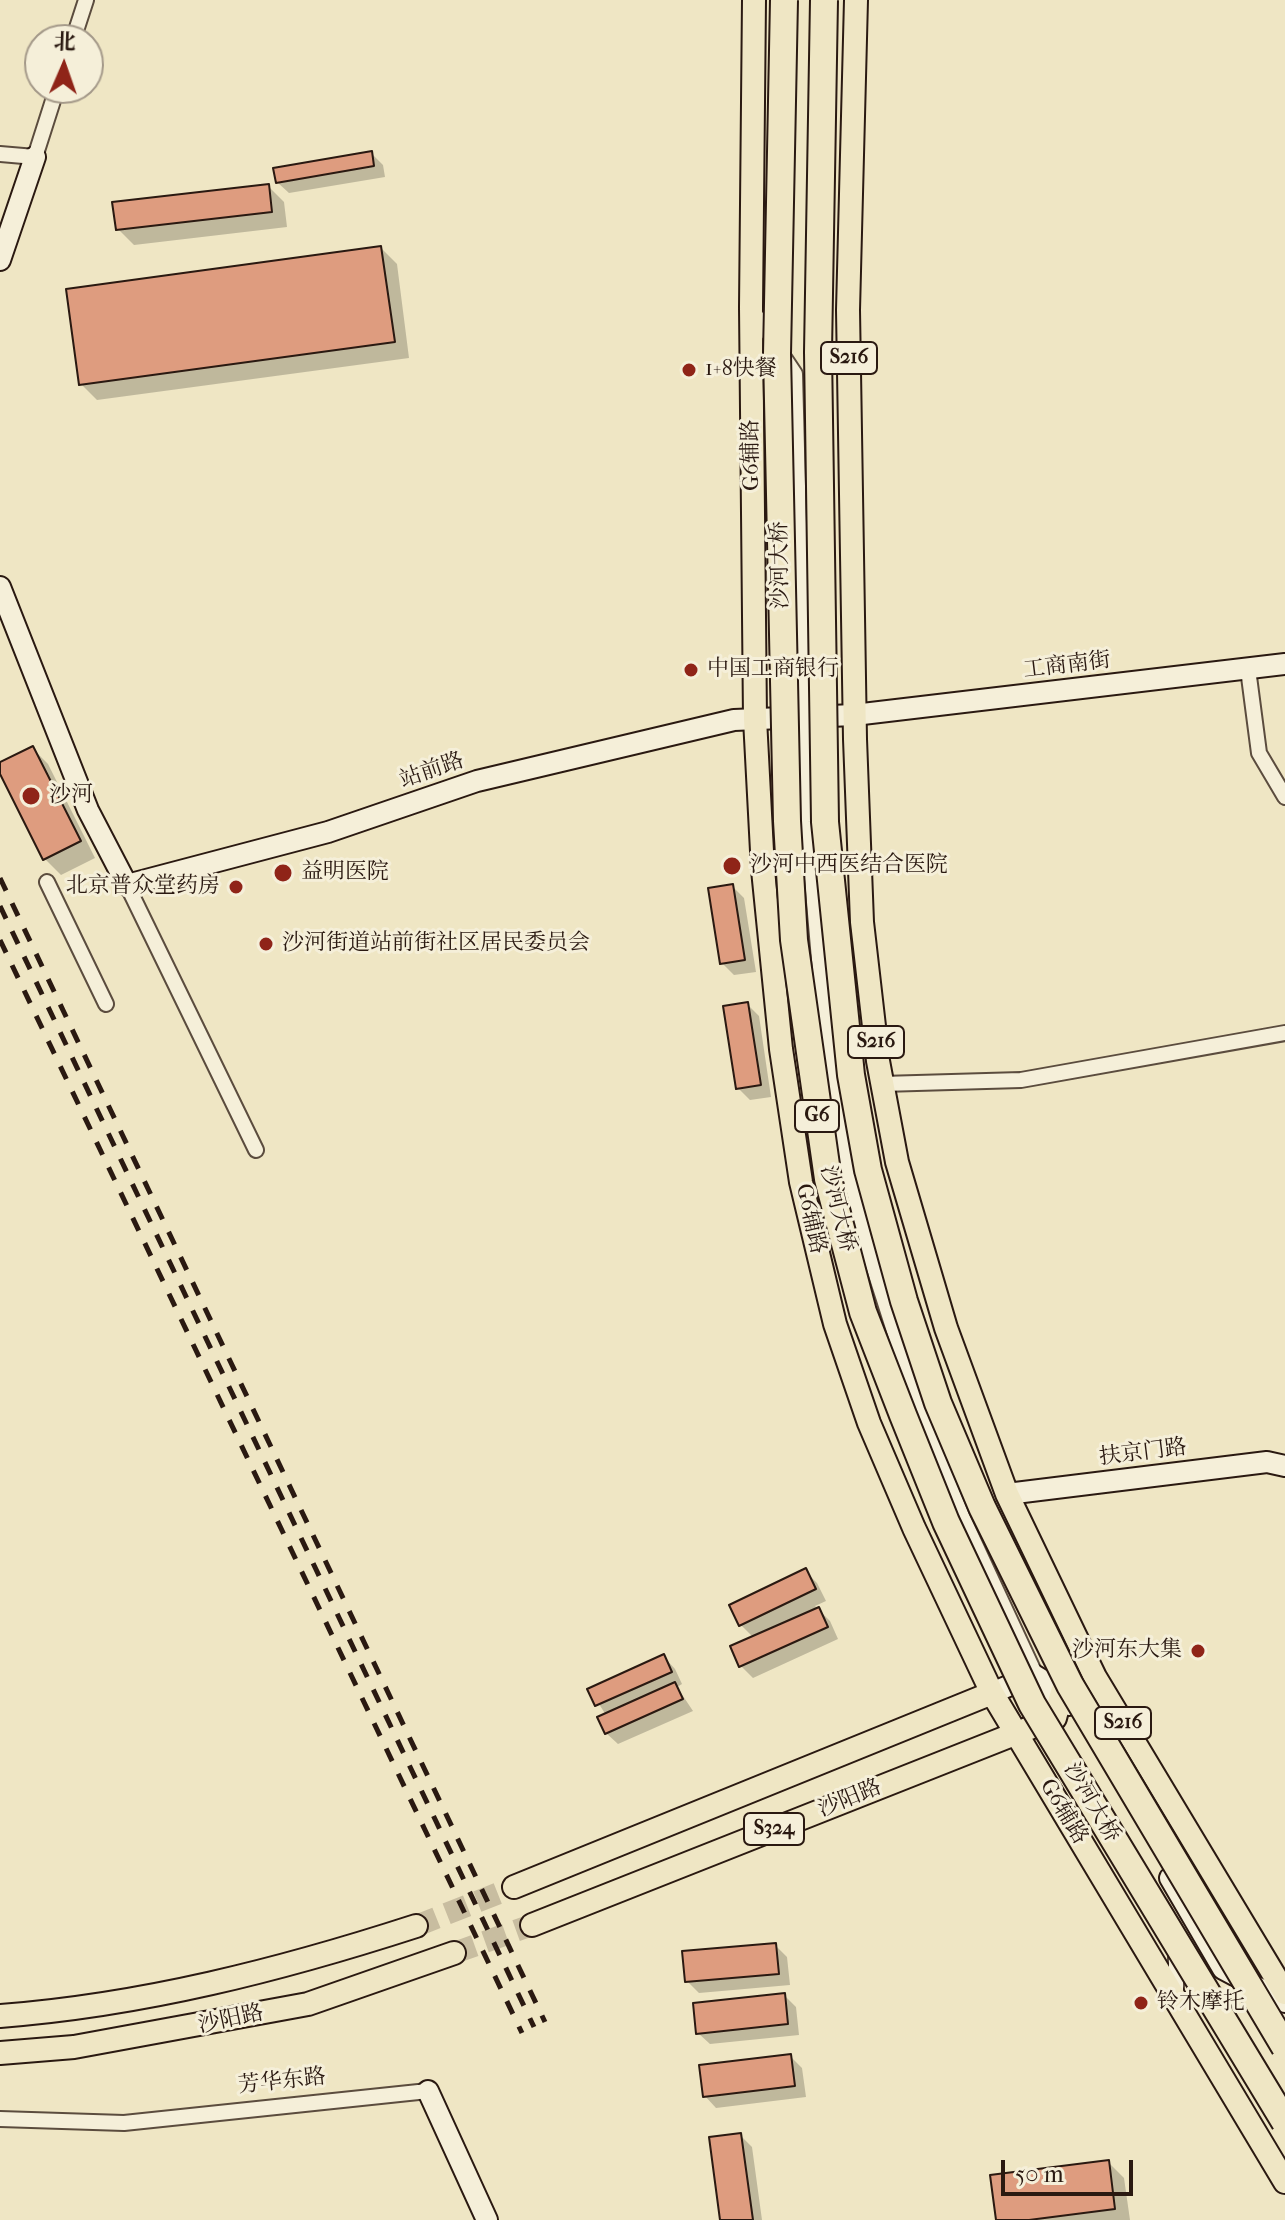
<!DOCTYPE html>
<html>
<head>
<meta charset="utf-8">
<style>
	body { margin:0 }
	#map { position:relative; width:1285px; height:2220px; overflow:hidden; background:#efe6c4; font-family:"IM FELL French Canon","Noto Serif SC",serif }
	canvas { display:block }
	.north { position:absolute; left:24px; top:24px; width:80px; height:80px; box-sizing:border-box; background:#f5efd9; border:2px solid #a49989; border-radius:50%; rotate:2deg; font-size:22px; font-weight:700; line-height:32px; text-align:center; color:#2a1911 }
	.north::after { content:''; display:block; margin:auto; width:28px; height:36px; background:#8f2418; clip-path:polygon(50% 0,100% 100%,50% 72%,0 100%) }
	.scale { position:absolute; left:1001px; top:2160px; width:132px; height:36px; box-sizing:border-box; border:4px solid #2a1911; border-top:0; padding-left:10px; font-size:24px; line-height:28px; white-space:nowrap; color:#2a1911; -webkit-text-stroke:6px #f5efd9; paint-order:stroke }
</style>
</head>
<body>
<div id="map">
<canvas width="1285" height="2220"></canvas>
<div class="north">北</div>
<div class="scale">50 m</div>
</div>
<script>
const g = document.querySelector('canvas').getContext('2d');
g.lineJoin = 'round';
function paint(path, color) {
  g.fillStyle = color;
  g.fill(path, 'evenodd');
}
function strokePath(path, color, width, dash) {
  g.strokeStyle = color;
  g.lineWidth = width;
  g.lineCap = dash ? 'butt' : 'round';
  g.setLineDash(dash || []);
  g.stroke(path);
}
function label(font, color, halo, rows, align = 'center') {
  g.font = font + ' "IM FELL French Canon","Noto Serif SC",serif';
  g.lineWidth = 6;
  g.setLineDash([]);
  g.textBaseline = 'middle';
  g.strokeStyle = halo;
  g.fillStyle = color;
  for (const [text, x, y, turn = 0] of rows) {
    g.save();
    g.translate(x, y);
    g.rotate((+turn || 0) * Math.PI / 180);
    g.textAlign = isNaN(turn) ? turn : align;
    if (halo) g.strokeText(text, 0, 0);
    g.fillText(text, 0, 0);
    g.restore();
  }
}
paint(new Path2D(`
	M371,153L383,165L385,177L289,193L277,182Z
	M268,186L284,202L287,227L134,245L118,229Z
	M381,248L397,264L409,358L97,400L81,384Z
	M32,748L48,764L95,858L61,875L45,859L0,770V765Z
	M732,886L744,898L756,972L734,975L722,963Z
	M747,1004L759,1016L771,1097L750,1100L738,1088Z
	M805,1571L817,1583L826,1601L815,1606L830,1621L838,1639L753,1678L741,1666L754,1638L741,1625Z
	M664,1657L675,1669L682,1684L677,1687L693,1711L618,1744L606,1733V1715L590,1690Z
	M775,1945L787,1957L790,1985L699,1993L687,1981Z
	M784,1995L796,2007L799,2035L710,2044L698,2033Z
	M790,2056L802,2068L806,2097L716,2108L705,2096Z
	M740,2135L752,2147L762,2220H722Z
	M1108,2162L1124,2178L1130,2220H998Z`), '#0003');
const building = new Path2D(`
	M372,151L374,166L276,183L273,168Z
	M269,184L272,212L116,230L112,202Z
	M381,246L395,342L79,385L66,289Z
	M33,746L81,841L43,860L0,774V762Z
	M733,884L745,960L720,964L708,888Z
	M748,1002L761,1085L736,1089L723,1006Z
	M806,1568L816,1589L739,1626L729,1605Z
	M819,1607L828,1627L739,1667L730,1646Z
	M664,1654L672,1672L595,1706L587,1689Z
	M675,1682L683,1699L605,1734L597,1717Z
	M776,1943L779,1974L685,1982L682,1951Z
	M785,1993L788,2024L696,2034L693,2003Z
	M791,2054L795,2086L703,2097L699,2065Z
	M741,2133L753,2220H720L709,2137Z
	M1109,2160L1115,2209L1029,2220H996L990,2175Z`);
paint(building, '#de9c7f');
strokePath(building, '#2a1911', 2);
strokePath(new Path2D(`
	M416,1926L514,1887
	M454,1953L532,1925`), '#c8bda0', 22, [22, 11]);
const street = new Path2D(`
	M73,40L86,0
	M0,154L35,157L57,88
	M753,311L795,374L807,822L825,1028L849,1172L864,1237L919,1409L962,1516L1056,1719
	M1248,669L1259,753L1285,797
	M47,882L106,1004
	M127,885L256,1150
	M882,1084L1021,1080L1285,1033
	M1176,1997V1951
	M0,2119L124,2123L428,2091`);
const secondary = new Path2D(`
	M0,260L35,157
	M0,587L88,810L127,885L328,832L477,781L734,720L854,715L1285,664
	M1007,1494L1267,1462L1285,1466
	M992,1693L1034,1675L1062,1692L1069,1705
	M1170,1878L1223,1969L1285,2002
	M428,2091L487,2220`);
const primary = new Path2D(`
	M754,0L751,307L755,719L763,870L781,1049L801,1182L835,1324L869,1423L914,1528L992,1693L1285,2182
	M856,0L848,310L855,739L862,922L878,1061L897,1162L946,1328L1007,1494L1095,1677L1285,1993
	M514,1887L992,1693
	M532,1925L1055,1718L1062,1692
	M0,2016C143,2005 280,1970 416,1926
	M0,2053L74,2047L308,2004L454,1953`);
strokePath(street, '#5b4c3e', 18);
strokePath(secondary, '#2a1911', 24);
strokePath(primary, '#2a1911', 26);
strokePath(street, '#f5efd9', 14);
strokePath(secondary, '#f5efd9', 20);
strokePath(primary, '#efe6c4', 22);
strokePath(new Path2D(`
	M0,878L545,2022
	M0,906L534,2027
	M0,940L522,2033`), '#2a1911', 5, [14, 14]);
const highwayBridge = new Path2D(`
	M784,0L777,354L787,821L794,940L828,1179L863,1312L903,1415L946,1522L1032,1704L1285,2122
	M824,0L818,352L825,822L851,1075L868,1170L904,1301L938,1403L982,1507L1070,1685L1285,2047`);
strokePath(highwayBridge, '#2a1911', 30, []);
strokePath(highwayBridge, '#efe6c4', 26);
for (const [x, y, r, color] of [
	[689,370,8,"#8f2418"],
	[691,670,8,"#8f2418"],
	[31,796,10,"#8f2418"],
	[732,866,10,"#8f2418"],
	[283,873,10,"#8f2418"],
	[236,887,8,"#8f2418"],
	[266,944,8,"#8f2418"],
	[1198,1651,8,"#8f2418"],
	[1141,2003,8,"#8f2418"]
]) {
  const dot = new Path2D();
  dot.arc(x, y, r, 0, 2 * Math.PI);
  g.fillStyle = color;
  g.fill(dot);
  strokePath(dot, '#f5efd9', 3);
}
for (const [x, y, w] of [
	[849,358,56],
	[876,1042,56],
	[817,1116,44],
	[1123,1723,56],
	[774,1829,60]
]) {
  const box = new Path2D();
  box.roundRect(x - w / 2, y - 16, w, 32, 6);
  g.fillStyle = '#f5efd9';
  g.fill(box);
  strokePath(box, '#2a1911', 2);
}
label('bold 20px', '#2a1911', null, [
	["S216",849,358],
	["S216",876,1042],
	["G6",817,1116],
	["S216",1123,1723],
	["S324",774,1829]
]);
label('22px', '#2a1911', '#f5efd9', [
	["1+8快餐",705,370],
	["中国工商银行",707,670],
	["沙河",49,796],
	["沙河中西医结合医院",750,866],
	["益明医院",301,873],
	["北京普众堂药房",220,887,"right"],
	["沙河街道站前街社区居民委员会",282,944],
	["沙河东大集",1182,1651,"right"],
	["铃木摩托",1157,2003]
], 'left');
label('22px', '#2a1911', '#f5efd9', [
	["G6辅路",752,455,-91],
	["沙河大桥",781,565,-91],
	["工商南街",1067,666,-7],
	["站前路",432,771,-19],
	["沙河大桥",837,1209,76],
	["G6辅路",810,1219,77],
	["扶京门路",1143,1453,-7],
	["沙阳路",850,1799,-22],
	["沙河大桥",1091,1803,59],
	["G6辅路",1063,1812,59],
	["沙阳路",231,2020,-12],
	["芳华东路",282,2082,-6]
]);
</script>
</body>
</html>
